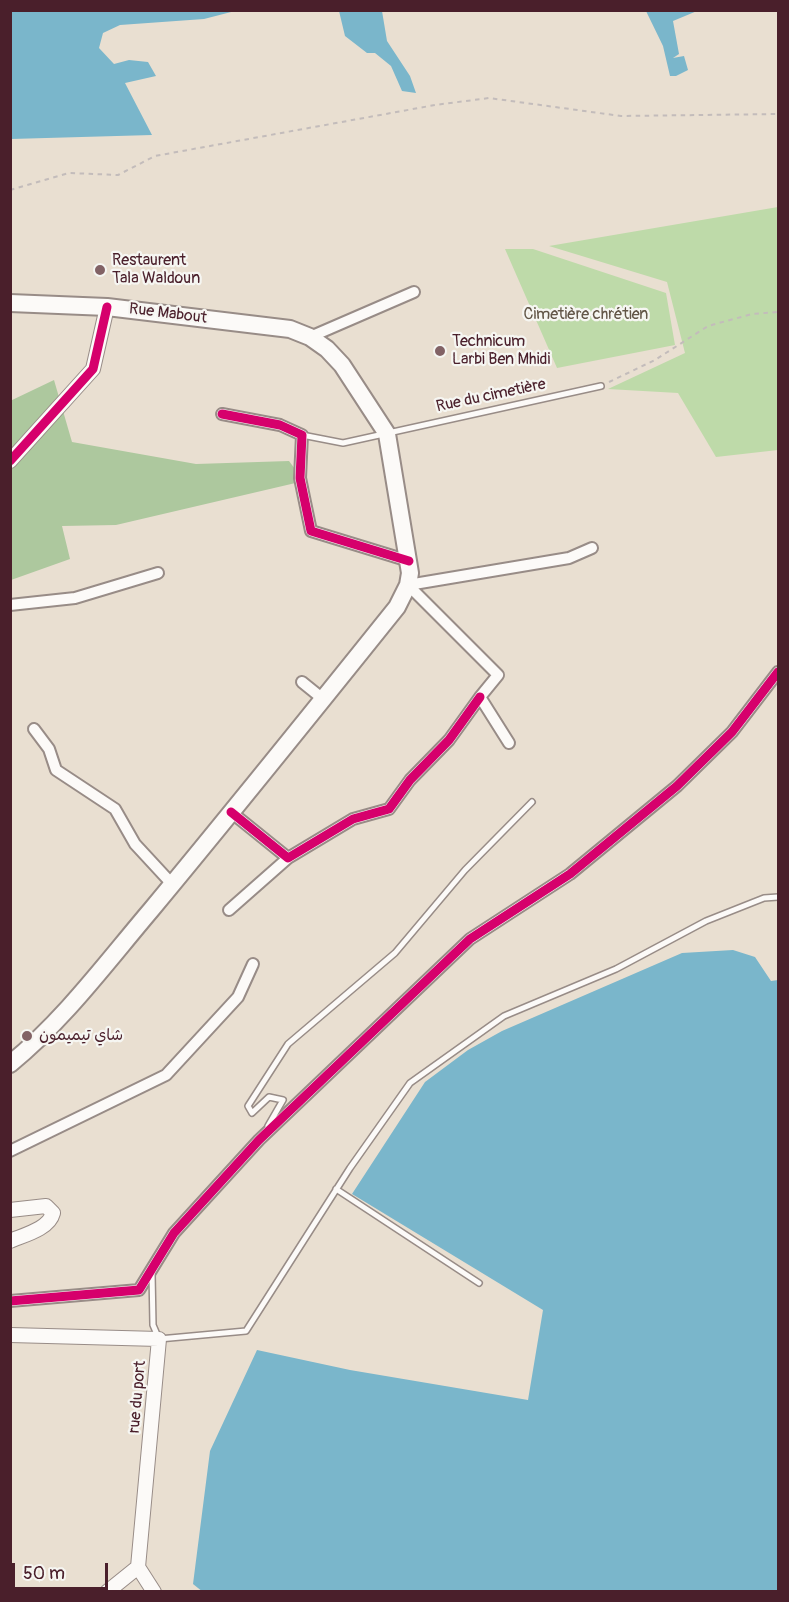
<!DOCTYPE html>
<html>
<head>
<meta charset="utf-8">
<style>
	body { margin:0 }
	#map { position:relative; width:789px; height:1602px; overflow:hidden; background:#e9dfd1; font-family:Pangolin,sans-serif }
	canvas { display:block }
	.frame { position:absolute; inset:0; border:12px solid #4a1f2b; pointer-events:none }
	.scale { position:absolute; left:12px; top:1563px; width:96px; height:27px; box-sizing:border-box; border:3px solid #4a1f2b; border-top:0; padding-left:8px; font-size:18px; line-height:21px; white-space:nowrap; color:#4a1f2b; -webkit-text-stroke:4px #f6f6f2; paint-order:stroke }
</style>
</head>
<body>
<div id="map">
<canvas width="789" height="1602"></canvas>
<div class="frame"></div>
<div class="scale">50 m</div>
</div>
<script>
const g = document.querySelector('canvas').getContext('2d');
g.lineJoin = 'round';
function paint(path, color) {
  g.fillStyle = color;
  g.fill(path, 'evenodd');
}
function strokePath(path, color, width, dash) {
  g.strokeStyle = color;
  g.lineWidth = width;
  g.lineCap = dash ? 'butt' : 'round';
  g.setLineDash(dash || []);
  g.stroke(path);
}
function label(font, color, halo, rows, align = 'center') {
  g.font = font + ' Pangolin,"Playpen Sans Arabic",sans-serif';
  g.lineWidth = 4.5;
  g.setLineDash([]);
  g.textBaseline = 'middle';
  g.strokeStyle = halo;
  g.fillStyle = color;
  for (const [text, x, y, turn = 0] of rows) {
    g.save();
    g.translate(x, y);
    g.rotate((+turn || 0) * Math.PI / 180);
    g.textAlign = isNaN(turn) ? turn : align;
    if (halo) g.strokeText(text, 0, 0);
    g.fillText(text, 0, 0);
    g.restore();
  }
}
paint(new Path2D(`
	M778,207V450L716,457L678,393L608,389L685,353L667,282L549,246Z
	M505,249H533L666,293L675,345L557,368Z`), '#bedaa9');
paint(new Path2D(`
	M54,380L72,442L196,464L289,461L304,481L116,525L62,526L70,559L11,580L10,401Z`), '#adc89e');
paint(new Path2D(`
	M10,11L11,10L235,11L204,19L120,25L103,33L99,48L114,64L129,60L148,62L156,76L125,83L152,135L11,139Z
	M339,11H382L387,41L410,76L416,93L402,91L391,66L375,53H367L345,36Z
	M646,11H697L673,21L679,54L673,58L684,56L688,70L676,76H670L663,46Z
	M733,950L755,957L771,981L778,980V1591L203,1592L193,1584L210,1451L257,1350L350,1370L528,1400L543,1310L352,1194L425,1082L468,1050L502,1031L682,953Z`), '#7ab6cb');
const service = new Path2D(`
	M302,435L343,443L601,386
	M268,1126L283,1100L269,1097L252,1113L248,1106L288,1044L395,953L465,870L532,802
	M336,1189L479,1283
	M152,1273L153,1325L159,1339L246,1331L350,1168L410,1083L504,1016L616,969L706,921L764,898L778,897`);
const minor = new Path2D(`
	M310,337L414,292
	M222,414L280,425L302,435L300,478L311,531L409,561
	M408,585L498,675L480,697L509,743
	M408,585L569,558L592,548
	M10,605L75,598L158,573
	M302,682L323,699
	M34,729L49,749L56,770L115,809L135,844L172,884
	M231,812L288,858L353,819L389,809L410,780L449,740L480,697
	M229,910L288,858
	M10,1151L166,1075L238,997L253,964
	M10,1301L139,1290L174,1233L259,1140L470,939L570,874L677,786L732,732L778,672`);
const tertiary = new Path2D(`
	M10,461L93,369L107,307
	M10,1210L46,1206L53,1213C49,1229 24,1235 10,1241
	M10,1335L159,1339L138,1567L107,1592
	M138,1567L154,1592`);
const primary = new Path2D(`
	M10,303L107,307L290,329L310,337L327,349L342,365L387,434L410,573L408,585L397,607C316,708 234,810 151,910C106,963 64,1020 10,1064`);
strokePath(service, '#988c87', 8);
strokePath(minor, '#988c87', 14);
strokePath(tertiary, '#988c87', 16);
strokePath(primary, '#988c87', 20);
strokePath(new Path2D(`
	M10,190L69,173L118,175L155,156L435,105L489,98L621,116L778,114
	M609,382L655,360L708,326L752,314L778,312`), '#c3bcbb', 2, [4.5, 4.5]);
strokePath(service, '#fcfaf8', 5);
strokePath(minor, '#fcfaf8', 10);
strokePath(tertiary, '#fcfaf8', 14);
strokePath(primary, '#fcfaf8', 16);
strokePath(new Path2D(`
	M222,414L280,425L302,435L300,478L311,531L409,561
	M10,461L93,369L107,307
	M231,812L288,858L353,819L389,809L410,780L449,740L480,697
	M10,1301L139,1290L174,1233L259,1140L470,939L570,874L677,786L732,732L778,672`), '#d6006c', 9);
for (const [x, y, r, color] of [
	[100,270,6,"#826265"],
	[440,351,6,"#826265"],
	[27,1036,6,"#826265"]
]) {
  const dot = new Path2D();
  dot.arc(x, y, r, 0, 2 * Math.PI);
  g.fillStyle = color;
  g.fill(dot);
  strokePath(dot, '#f6f6f2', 2);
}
label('16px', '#4a1f2b', '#f6f6f2', [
	["Restaurent",112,261],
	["Tala Waldoun",112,279],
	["Technicum",452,342],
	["Larbi Ben Mhidi",452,360],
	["شاي تيميمون",39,1036]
], 'left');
label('16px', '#4a1f2b', '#f6f6f2', [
	["Rue Mabout",168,314,7],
	["Rue du cimetière",491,396,-12],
	["rue du port",138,1397,-85]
]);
label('16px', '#625647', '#f6f6f2', [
	["Cimetière chrétien",586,315]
]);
</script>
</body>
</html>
